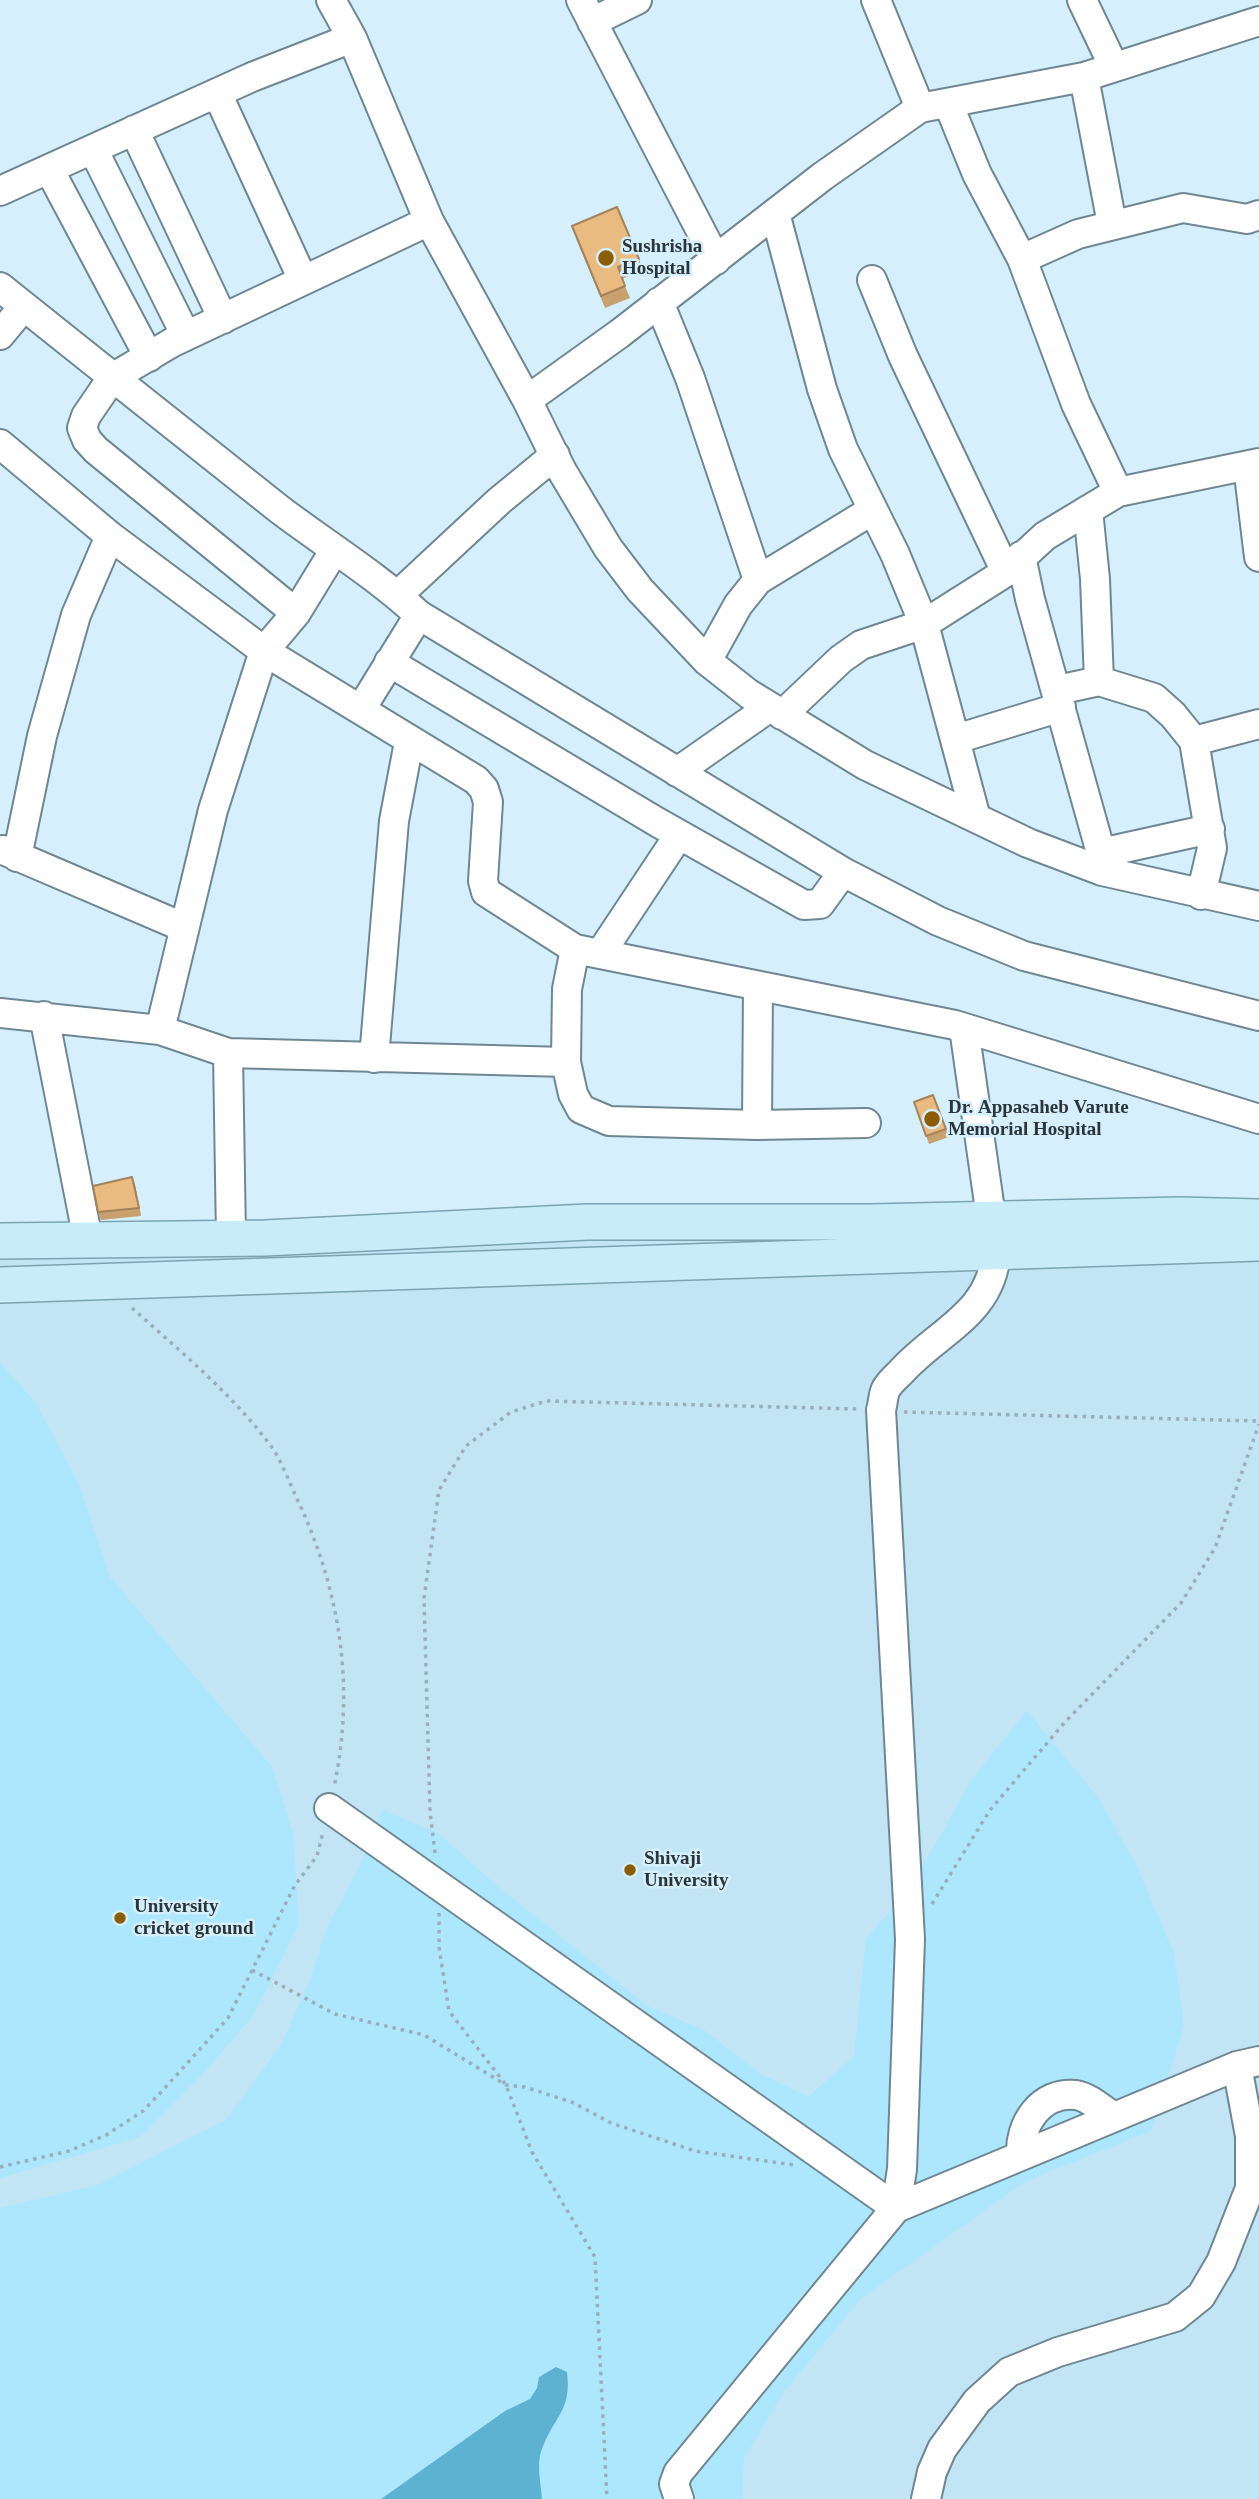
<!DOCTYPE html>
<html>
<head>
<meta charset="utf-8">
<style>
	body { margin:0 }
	canvas { display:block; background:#d5f0fc }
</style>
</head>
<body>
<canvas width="1259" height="2499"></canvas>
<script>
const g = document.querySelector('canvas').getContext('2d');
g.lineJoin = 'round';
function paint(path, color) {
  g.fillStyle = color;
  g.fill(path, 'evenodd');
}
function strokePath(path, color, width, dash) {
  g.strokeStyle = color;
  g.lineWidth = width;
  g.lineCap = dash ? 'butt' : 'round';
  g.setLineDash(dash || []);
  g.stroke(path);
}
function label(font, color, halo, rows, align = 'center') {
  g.font = font + ' Georgia,serif';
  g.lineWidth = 5;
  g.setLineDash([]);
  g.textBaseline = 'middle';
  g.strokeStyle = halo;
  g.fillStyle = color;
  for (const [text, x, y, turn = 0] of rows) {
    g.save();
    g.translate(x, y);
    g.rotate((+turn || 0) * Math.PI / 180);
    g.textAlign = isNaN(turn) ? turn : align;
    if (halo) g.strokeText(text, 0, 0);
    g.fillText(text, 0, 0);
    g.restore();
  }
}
paint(new Path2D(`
	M1259,1223V2499H0V1240Z`), '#c1e5f4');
paint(new Path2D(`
	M0,1363L35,1402L80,1487L109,1576L272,1767L293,1834L299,1924L253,2016L201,2076L140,2137L0,2178Z
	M1027,1711L1100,1800L1137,1867L1174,1954L1184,2026L1151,2131L1026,2181L860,2299L783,2393L744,2458L742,2499H0V2208L98,2185L226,2120L282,2043L310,1980L327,1927L364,1858L382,1810L438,1833L496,1885L647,2006L704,2030L759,2073L808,2097L854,2056L866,1939L913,1884L972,1779Z`), '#ace7fe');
paint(new Path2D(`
	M556,2367L567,2372C572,2411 554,2416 542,2449C536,2463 541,2484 542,2499H381L505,2411L530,2399L537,2388L539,2377Z`), '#5eb2d1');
const minor = new Path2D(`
	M331,0L352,38L429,221L527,400L562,471L608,548L640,590L707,661L749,694L865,765L1028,843L1102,871L1259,906
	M581,0L716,260
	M876,0L920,108
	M1082,0L1114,67
	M592,22L637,0
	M1084,77L1112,224
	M217,93L303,280
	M948,103L977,174L1022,259L1076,404L1118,492
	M134,130L223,319
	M93,149L186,336
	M49,169L149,357
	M0,191L252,77L352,38
	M775,213L822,389L843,449L895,554L924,624L976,818
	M1022,259L1078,234L1183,208L1247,219L1259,215
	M872,280L903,356L1006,572
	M0,287C93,361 186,436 279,509C325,544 376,575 419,615L843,872L938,921L1024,956L1259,1016
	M659,302L690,378L758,580
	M0,335L24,306
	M527,400L619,334L823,176L920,108L1084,77L1259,21
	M0,444L110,536L264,651L476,780L484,789L488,802L483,881L486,892L575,949L955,1025L1259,1119
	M1248,466L1259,557
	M1088,510L1095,579L1099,681
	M1021,556L1030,599L1101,853L1102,871
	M398,595L499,501L555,455
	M296,613L96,450L87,440L82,428L86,416L112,378L173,342L429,221
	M707,661L738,605L758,580L871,511
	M389,662L657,822L804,905L820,904L843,872
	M1058,690L1099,681L1154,698L1173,715L1194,741L1212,848L1201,895
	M361,709L419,615
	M782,715L841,659L861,645L924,624L1006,572L1045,536L1118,492L1259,463
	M956,739L1061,707
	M1194,741L1259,724
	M677,772L770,707
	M3,850L183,927
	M1101,853L1210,829
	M17,857L42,736L76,615L110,536
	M575,949L567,989L566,1062L573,1094L581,1109L609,1121L757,1125L866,1123
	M600,954L679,835
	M0,1013L160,1030L228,1053L566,1062
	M44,1016L88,1240
	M160,1030L213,810L264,651L296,613L334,551
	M228,1053L231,1238
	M374,1058L394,821L409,742
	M757,1125L758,986
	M329,1808L896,2208L1237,2066L1259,2061
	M1021,2156C1019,2125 1040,2091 1076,2095C1089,2097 1103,2110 1114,2117
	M679,2499L674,2484L678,2473L896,2208L902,2169L910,1939L881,1410C883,1404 883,1394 886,1389C889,1383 896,1377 901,1372C938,1331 992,1314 996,1252L964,1028
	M926,2499L932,2472L942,2449L977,2401L1009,2372L1058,2352L1175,2317L1201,2296L1221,2262L1250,2188V2136L1237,2066`);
const major = new Path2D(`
	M0,1241L265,1238L587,1222H871L1179,1215L1259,1217
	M0,1285L1259,1243`);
strokePath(minor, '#6f8792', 32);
strokePath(major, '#7aa4b3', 38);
strokePath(new Path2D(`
	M132,1308C180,1351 232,1394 271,1446C283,1463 290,1485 299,1503C341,1594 355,1689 334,1787
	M904,1412L1259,1421
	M435,1853L430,1811L424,1598L439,1490L466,1446L511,1412L546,1401L858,1409
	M932,1904L990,1810L1065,1722L1181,1603L1215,1548L1259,1424
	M439,1913V1947L449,2011L506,2085L532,2152L595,2257L607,2499
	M252,1970L335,2014L424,2035L506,2085L525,2087L574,2103L611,2123L695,2151L794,2165
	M0,2167L69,2151L106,2135L143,2111L164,2089L228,2018L295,1885L317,1856L323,1832`), '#9aafb9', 3.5, [3.5, 5]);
strokePath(minor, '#fff', 28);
strokePath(major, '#c9ecf9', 35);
paint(new Path2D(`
	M576,238L639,259L643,270L622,279L630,298L605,308Z
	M933,1095L949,1137L929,1144L914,1102Z
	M132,1177L135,1185L141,1216L101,1220L98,1212Z`), '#c8a16e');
paint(new Path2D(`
	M132,1177L135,1185L141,1216L139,1208Z`), '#a3835a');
const building = new Path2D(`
	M617,207L639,259L618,267L625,286L601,296L572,226Z
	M933,1095L946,1129L926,1136L914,1102Z
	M132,1177L139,1208L98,1212L93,1186Z`);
paint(building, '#e9bb80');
strokePath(building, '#a3835a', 2);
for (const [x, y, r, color] of [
	[606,258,9,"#8d5d06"],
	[932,1119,9,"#8d5d06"],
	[630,1870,7,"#8d5d06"],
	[120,1918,7,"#8d5d06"]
]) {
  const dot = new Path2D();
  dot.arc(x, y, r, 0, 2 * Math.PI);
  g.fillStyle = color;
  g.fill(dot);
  strokePath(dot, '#d5f0fc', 2.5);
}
label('bold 19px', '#2a3539', '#d5f0fc', [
	["Sushrisha",622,247],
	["Hospital",622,269],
	["Dr. Appasaheb Varute",948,1108],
	["Memorial Hospital",948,1130],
	["Shivaji",644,1859],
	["University",644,1881],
	["University",134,1907],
	["cricket ground",134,1929]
], 'left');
</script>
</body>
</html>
